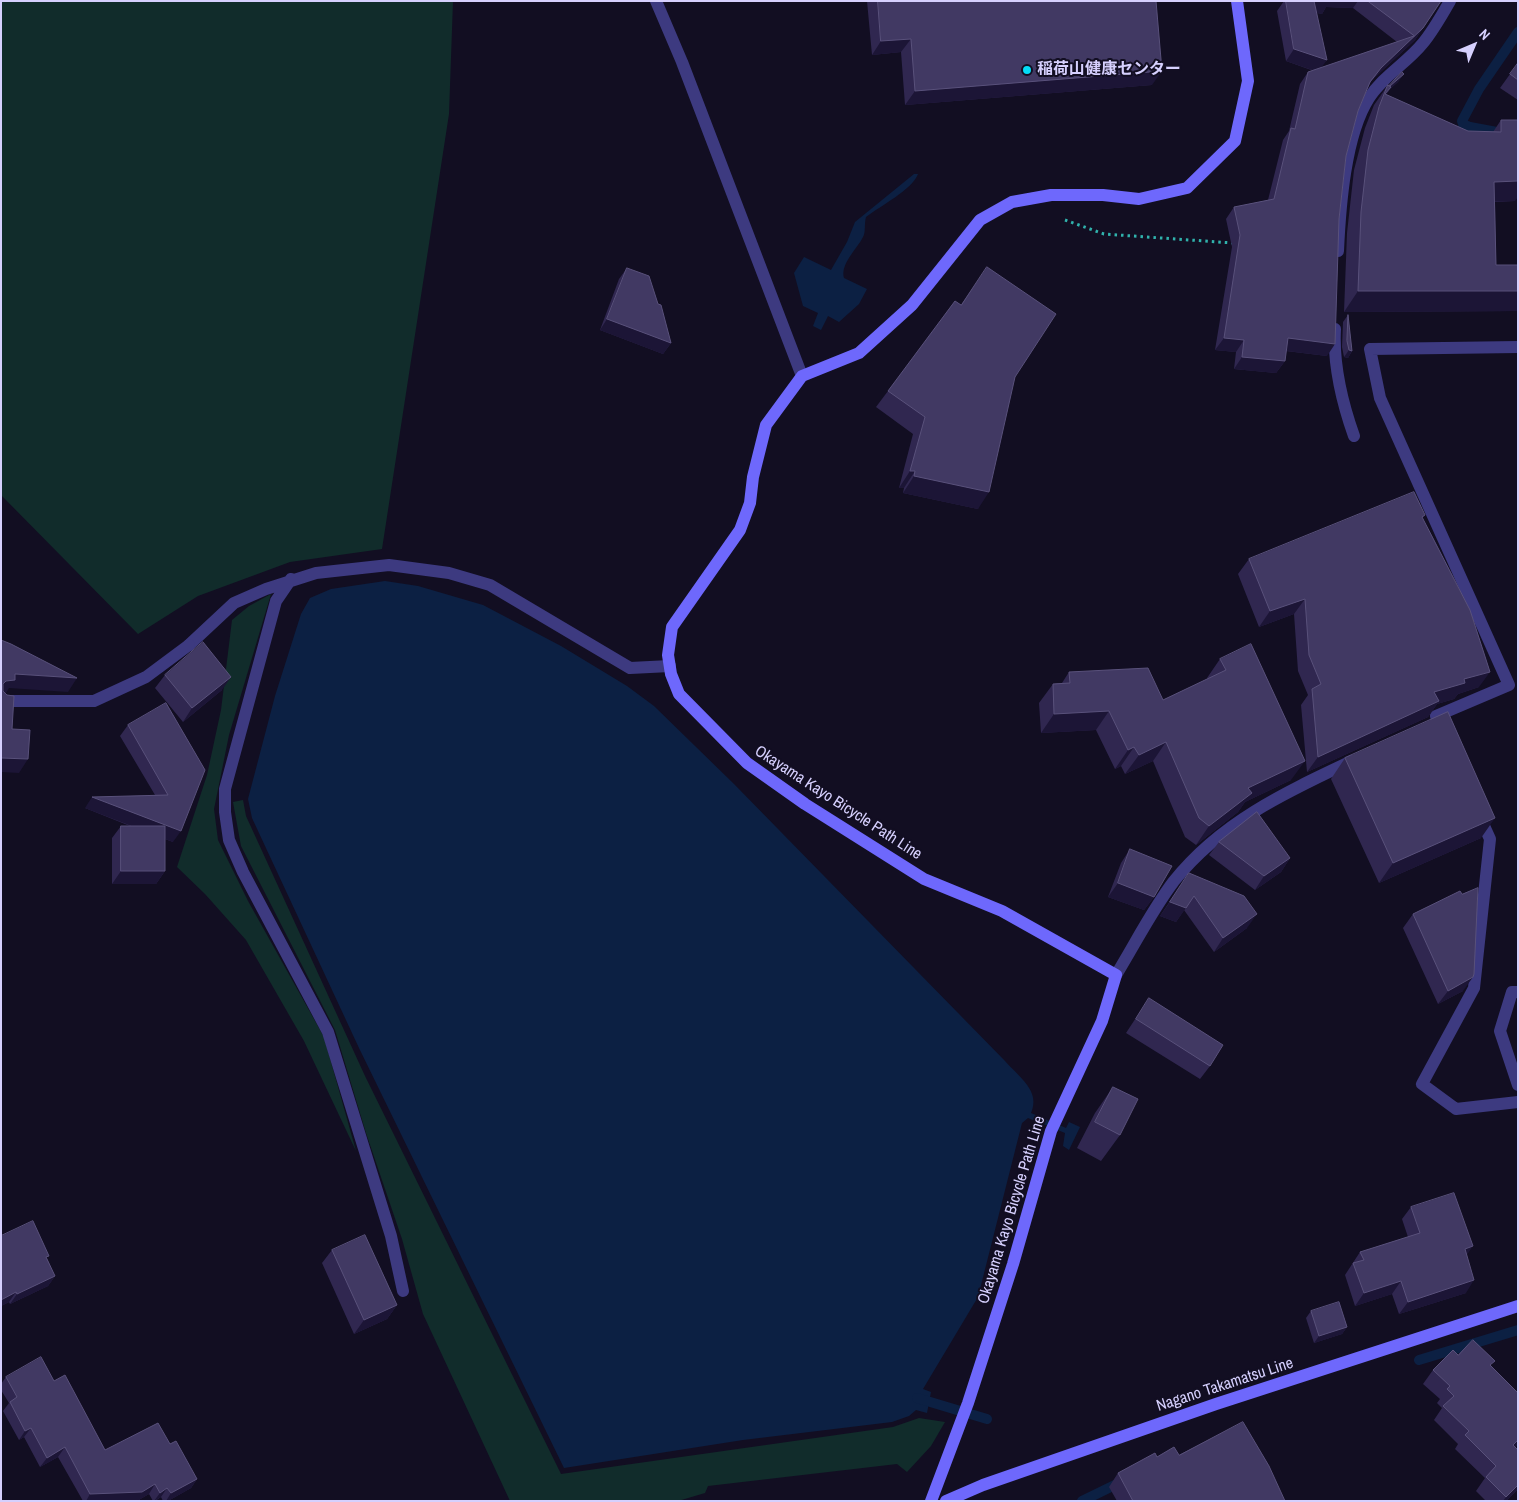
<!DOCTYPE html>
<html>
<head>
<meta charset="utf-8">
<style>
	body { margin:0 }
	#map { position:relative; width:1519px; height:1502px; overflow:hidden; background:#120e22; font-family:"Archivo Narrow",sans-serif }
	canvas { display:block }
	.frame { position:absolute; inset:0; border:2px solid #d6d0fe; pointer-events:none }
	.north { position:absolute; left:1449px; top:20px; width:50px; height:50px; -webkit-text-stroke:4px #120e22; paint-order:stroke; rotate:45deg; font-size:14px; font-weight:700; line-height:20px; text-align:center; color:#d6d0fe }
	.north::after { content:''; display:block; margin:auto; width:18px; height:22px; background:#d6d0fe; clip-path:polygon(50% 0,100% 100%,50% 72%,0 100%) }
</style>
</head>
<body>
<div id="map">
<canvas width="1519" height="1502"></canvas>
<div class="frame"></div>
<div class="north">N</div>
</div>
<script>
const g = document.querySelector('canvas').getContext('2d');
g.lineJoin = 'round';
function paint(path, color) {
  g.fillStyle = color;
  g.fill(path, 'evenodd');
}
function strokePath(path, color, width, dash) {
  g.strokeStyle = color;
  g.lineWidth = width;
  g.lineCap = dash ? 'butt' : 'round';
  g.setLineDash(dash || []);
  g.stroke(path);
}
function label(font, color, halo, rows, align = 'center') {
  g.font = font + ' "Archivo Narrow","Noto Sans JP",sans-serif';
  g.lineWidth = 4;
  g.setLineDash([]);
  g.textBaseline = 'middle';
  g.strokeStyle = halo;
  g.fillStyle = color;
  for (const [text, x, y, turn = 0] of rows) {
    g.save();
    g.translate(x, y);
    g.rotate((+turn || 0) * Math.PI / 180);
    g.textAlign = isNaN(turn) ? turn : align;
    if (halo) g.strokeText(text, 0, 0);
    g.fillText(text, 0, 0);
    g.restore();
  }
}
paint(new Path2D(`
	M1,1H453L449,114L382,549L290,562L198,596L138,634L1,495Z
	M271,594L229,735L214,809L218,840L248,901L324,1037L356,1151L304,1041L246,940L205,894L177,867L207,775L221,710L232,620L249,606Z
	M243,800L246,816L365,1076L561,1474L893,1427L919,1418L945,1422L931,1446L907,1472L897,1464L708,1486L705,1493L678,1501H510L423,1314L402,1239L366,1133L335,1030L241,846L233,802Z`), '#112c2b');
paint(new Path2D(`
	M914,174H918C912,190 880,206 866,217C864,224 866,232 863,237C857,249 840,264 844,278L867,289L859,304L839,322L828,316L821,330L813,326L818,313L803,306L794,273L804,257L831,270L847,242L855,222Z
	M385,581L418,586L483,605L561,646L627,686L654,706L734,784L1005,1061C1019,1077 1041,1091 1031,1113L1066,1128L1069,1122L1080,1127L1069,1150L1063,1146L1065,1133L1028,1118L1022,1123L978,1297L923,1389L931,1392L927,1413L916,1410L909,1416L892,1422L743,1440L564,1468L359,1048L252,818L248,799L275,696L301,614L310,598L331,589Z`), '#0c2043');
strokePath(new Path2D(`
	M1518,32L1479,89L1462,121L1463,124L1470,127L1518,136
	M1419,1360L1518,1330
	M917,1398L987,1419
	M1082,1501L1121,1482`), '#0c2043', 10);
strokePath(new Path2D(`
	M1065,220L1104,234L1233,243`), '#30b2ac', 3, [2.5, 4]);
strokePath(new Path2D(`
	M291,579L276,601L225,789V812L229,840L243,872L328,1032L391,1236L403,1291
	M189,645L234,603L266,589L316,573L389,565L449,573L490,585L630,668L670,666
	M1443,732L1436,716L1509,685L1380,398L1370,349L1518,347
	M1480,817L1490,839L1474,988L1422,1084L1456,1109L1518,1102
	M1518,992H1512L1500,1031L1518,1085`), '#3d3a80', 12);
strokePath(new Path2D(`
	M1338,251C1340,207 1345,135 1369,98C1383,76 1407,63 1423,43C1433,31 1442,15 1450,1
	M1335,329C1333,365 1342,402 1354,436`), '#3d3a80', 12);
strokePath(new Path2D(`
	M656,1L682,62L802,376
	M1,701H94L146,677L189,645
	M1116,975C1135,944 1152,910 1174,881C1221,822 1286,792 1352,761`), '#3d3a80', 12);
strokePath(new Path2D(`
	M931,1501L968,1403L1013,1264L1051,1131L1102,1021L1116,975L1002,911L924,879L805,804L747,763L679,694L671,674L668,655L672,627L740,530L750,503L753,477L766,425L802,376L859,353L912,305L980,220L1012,202L1051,195H1103L1139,199L1187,188L1235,141L1248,81L1237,1
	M946,1501L983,1485L1216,1404L1518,1306`), '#6e68fc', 12);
paint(new Path2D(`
	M867,1H1156L1152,85L905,105L901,52L872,55Z
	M1284,1H1441L1415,40L1372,80L1369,85L1358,111L1346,156L1339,219L1327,356L1286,351L1285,361L1276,373L1234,369L1236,352L1215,350L1232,247L1226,219L1234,207L1268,200L1283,140L1289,131L1300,84L1308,72L1314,71L1286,61L1277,11ZM1326,7L1353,8L1397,42L1321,68L1317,13L1322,14Z
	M1518,63V100L1500,88Z
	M1399,81L1390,89L1386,95L1468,131L1493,132L1501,120L1515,201L1495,202L1496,265H1518V311L1344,312L1347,233L1354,170L1365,128L1374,105L1388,85L1389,86Z
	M627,268L671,343L663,354L600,330L619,279Z
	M961,305L1015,377L978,509L903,493L904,488H899L913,434L876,407L888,391Z
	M1348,315L1352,351L1348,358L1344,357L1342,347L1343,322Z
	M1425,515L1422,518L1479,687L1458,694L1454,699L1437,704L1428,717L1307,772L1301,705L1308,695L1298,671L1294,614L1259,627L1238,574L1249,559Z
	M1220,659L1291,780L1245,802L1238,812L1196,845L1185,837L1153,761L1125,774L1121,766L1115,769L1096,730L1041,733L1039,703L1053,684L1062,683L1069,672L1163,700L1208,679L1207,678Z
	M165,675L222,690L183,722L155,688Z
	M166,703L173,842L165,839V871L156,884H112V838L121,826H130L85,808L155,795L120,736L128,725Z
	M1345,758L1481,838L1379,883L1331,779Z
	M1219,842L1290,858L1281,872L1255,890L1209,855Z
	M1130,849L1154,897L1144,910L1108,897L1121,863Z
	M1189,873L1247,928L1214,952L1184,910L1176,922L1160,916Z
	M1413,914L1463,991L1438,1004L1403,928Z
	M1149,998L1210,1066L1200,1079L1126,1033Z
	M1113,1087L1120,1135L1101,1161L1077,1148L1095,1113Z
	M1411,1207L1467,1254L1466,1293L1399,1314L1392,1294L1355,1306L1345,1275L1360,1252L1408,1237L1402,1219Z
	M1,1236L47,1259L55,1276L48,1286L10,1304L9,1302L1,1306Z
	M332,1250L397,1305L387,1319L354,1334L322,1263Z
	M1311,1311L1347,1327L1342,1334L1314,1343L1306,1318Z
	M1458,1355L1491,1366L1518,1393V1444L1515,1447L1518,1489L1506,1501H1486L1476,1491L1485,1478L1455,1449L1458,1444L1434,1420L1442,1408L1437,1403L1440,1399L1423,1384L1433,1370Z
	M6,1377L54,1381L105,1450L170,1444L197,1479L191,1488L168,1501H163L161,1497L155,1501H153L149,1494L137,1501H83L58,1457L40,1467L24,1437L19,1440L3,1411L9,1403L1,1390V1384Z
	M1179,1455L1285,1501H1117L1109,1487L1118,1473L1157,1457Z`), '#302750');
paint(new Path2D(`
	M1312,1H1358L1353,8L1326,7L1322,14L1305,11Z
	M1423,28L1415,40L1372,80L1362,94L1381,68Z
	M911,39L901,52L872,55L881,41Z
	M1294,49L1327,60L1318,72L1286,61Z
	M1162,71L1152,85L905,105L915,91Z
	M1404,74L1399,81L1390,89L1382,101L1386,90Z
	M1518,181V197L1515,201L1480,202L1494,182Z
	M1358,291H1518V311L1344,312Z
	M607,319L671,343L663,354L600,330Z
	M1224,338L1244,340L1236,352L1215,350Z
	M1288,338L1335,344L1327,356L1279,350Z
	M1349,350L1352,351L1348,358L1344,357Z
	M1242,357L1285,361L1276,373L1234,369Z
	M910,471H915L904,488H899Z
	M914,476L989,492L978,509L903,493Z
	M1305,599L1294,614L1259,627L1270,611Z
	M1490,672L1479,687L1458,694L1454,699L1437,704L1428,717L1307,772L1318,757L1434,692L1464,679Z
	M15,674L77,678L68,692L9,688L6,693L1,694V687L6,681Z
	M231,677L222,690L183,722L192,708Z
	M1109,711L1096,730L1041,733L1054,714Z
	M1166,742L1153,761L1125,774L1139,755Z
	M1134,747L1121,766L1115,769L1128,750Z
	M1,758L28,759L19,773L1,772Z
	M1305,761L1291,780L1245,802L1238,812L1196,845L1209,826L1248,788Z
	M92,797L181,831L173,842L85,808Z
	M1495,818L1481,838L1379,883L1393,863Z
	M1290,858L1281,872L1255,890L1264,876Z
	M121,871H165L156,884H112Z
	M1118,883L1154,897L1144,910L1108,897Z
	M1170,902L1186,908L1176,922L1160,916Z
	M1257,914L1247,928L1214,952L1223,938Z
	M1473,977L1463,991L1438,1004L1448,991Z
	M1473,1246L1464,1259L1465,1249Z
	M55,1276L48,1286L10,1304L17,1294Z
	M1474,1280L1466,1293L1399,1314L1408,1302Z
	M1401,1281L1392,1294L1355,1306L1364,1293Z
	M16,1292L9,1302L1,1306V1300Z
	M397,1305L387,1319L354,1334L364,1320Z
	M1347,1327L1342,1334L1314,1343L1319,1336Z
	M31,1428L24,1437L19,1440L25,1431Z
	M1518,1440V1444L1503,1459L1513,1445Z
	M65,1447L58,1457L40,1467L47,1458Z
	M197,1479L191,1488L168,1501H166L171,1493Z
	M155,1484L149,1494L137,1501H86L90,1494Z
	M1518,1485V1489L1506,1501H1503L1506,1497Z
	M167,1488L161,1497L154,1501L160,1493Z`), '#1c1536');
const building = new Path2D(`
	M878,1H1156L1162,71L915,91L911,39L881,41Z
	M1286,1H1314L1327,60L1294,49Z
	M1368,1H1441L1423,28L1381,68L1370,82L1358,111L1346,156L1339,219L1335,344L1288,338L1285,361L1242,357L1244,340L1224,338L1240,235L1234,207L1274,199L1291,128L1295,129L1308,72L1414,36Z
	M1518,63V80L1510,74Z
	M1402,72L1404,74L1390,86H1389Z
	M1388,85L1391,87L1385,94L1468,131L1501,132V120H1518V181L1494,182L1496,265H1518V291H1358L1361,212L1368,150L1379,107Z
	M987,267L1056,314L1015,377L989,492L914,476L915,471H910L925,417L888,391L955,301L961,305Z
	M627,268L649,276L658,304L661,305L671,343L607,319Z
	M1348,315L1352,351L1349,350L1347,341Z
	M1414,492L1425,515L1422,517L1470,610L1490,672L1464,679L1465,683L1434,692L1439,701L1318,757L1312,689L1321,684L1309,655L1305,599L1270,611L1249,559Z
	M1,640L11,644L77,678L15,674V680L6,681L3,684V691L7,695L14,696L12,729L30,730L28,759L1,758Z
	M203,642L231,677L192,708L165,675Z
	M1251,644L1305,761L1248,788L1252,793L1209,826L1199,818L1166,742L1139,755L1134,747L1128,750L1109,711L1054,714L1053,684L1070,683L1069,672L1148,668L1163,700L1226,670L1220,659Z
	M166,703L205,770L181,831L92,797L168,795L128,725Z
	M1448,712L1495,818L1393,863L1345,758Z
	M1257,812L1290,858L1264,876L1219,842Z
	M121,826H165V871H121Z
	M1130,849L1172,866L1154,897L1118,883Z
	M1189,873L1244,896L1257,914L1223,938L1194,896L1186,908L1170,902Z
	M1478,888L1474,974L1473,977L1448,991L1413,914L1460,891L1462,894Z
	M1149,998L1223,1045L1210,1066L1136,1019Z
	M1113,1087L1138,1099L1120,1135L1095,1122Z
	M1454,1193L1473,1246L1465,1249L1474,1280L1408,1302L1401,1281L1364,1293L1353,1263L1364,1260L1360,1252L1420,1233L1411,1207Z
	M33,1221L49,1256L46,1257L55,1276L17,1294L16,1292L1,1300V1236Z
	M365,1235L397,1305L364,1320L332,1250Z
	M1339,1302L1347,1327L1319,1336L1311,1311Z
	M1473,1340L1495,1361L1490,1365L1518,1393V1440L1513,1445L1518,1450V1485L1506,1497L1486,1477L1496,1466L1465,1435L1469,1431L1443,1406L1454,1396L1447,1389L1450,1386L1433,1370L1453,1350L1458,1355Z
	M41,1357L54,1381L65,1375L105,1450L158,1423L170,1444L176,1441L197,1479L171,1493L167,1488L160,1493L155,1484L142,1492L90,1494L65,1447L47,1458L31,1428L25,1431L10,1402L17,1397L6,1377Z
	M1243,1422L1269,1466L1285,1501H1133L1118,1473L1155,1453L1157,1457L1174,1447L1179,1455Z`);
paint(building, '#413963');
strokePath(building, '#59517b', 1);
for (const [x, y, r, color] of [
	[1027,70,5,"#04dbf6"]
]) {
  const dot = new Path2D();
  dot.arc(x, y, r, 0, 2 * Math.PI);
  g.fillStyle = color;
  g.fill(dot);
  strokePath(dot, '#120e22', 2);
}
label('bold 16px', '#d6d0fe', '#120e22', [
	["稲荷山健康センター",1037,70]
], 'left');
label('16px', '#d6d0fe', '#120e22', [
	["Okayama Kayo Bicycle Path Line",838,803,33],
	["Okayama Kayo Bicycle Path Line",1012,1210,-73],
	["Nagano Takamatsu Line",1225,1385,-18]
]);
</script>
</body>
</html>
